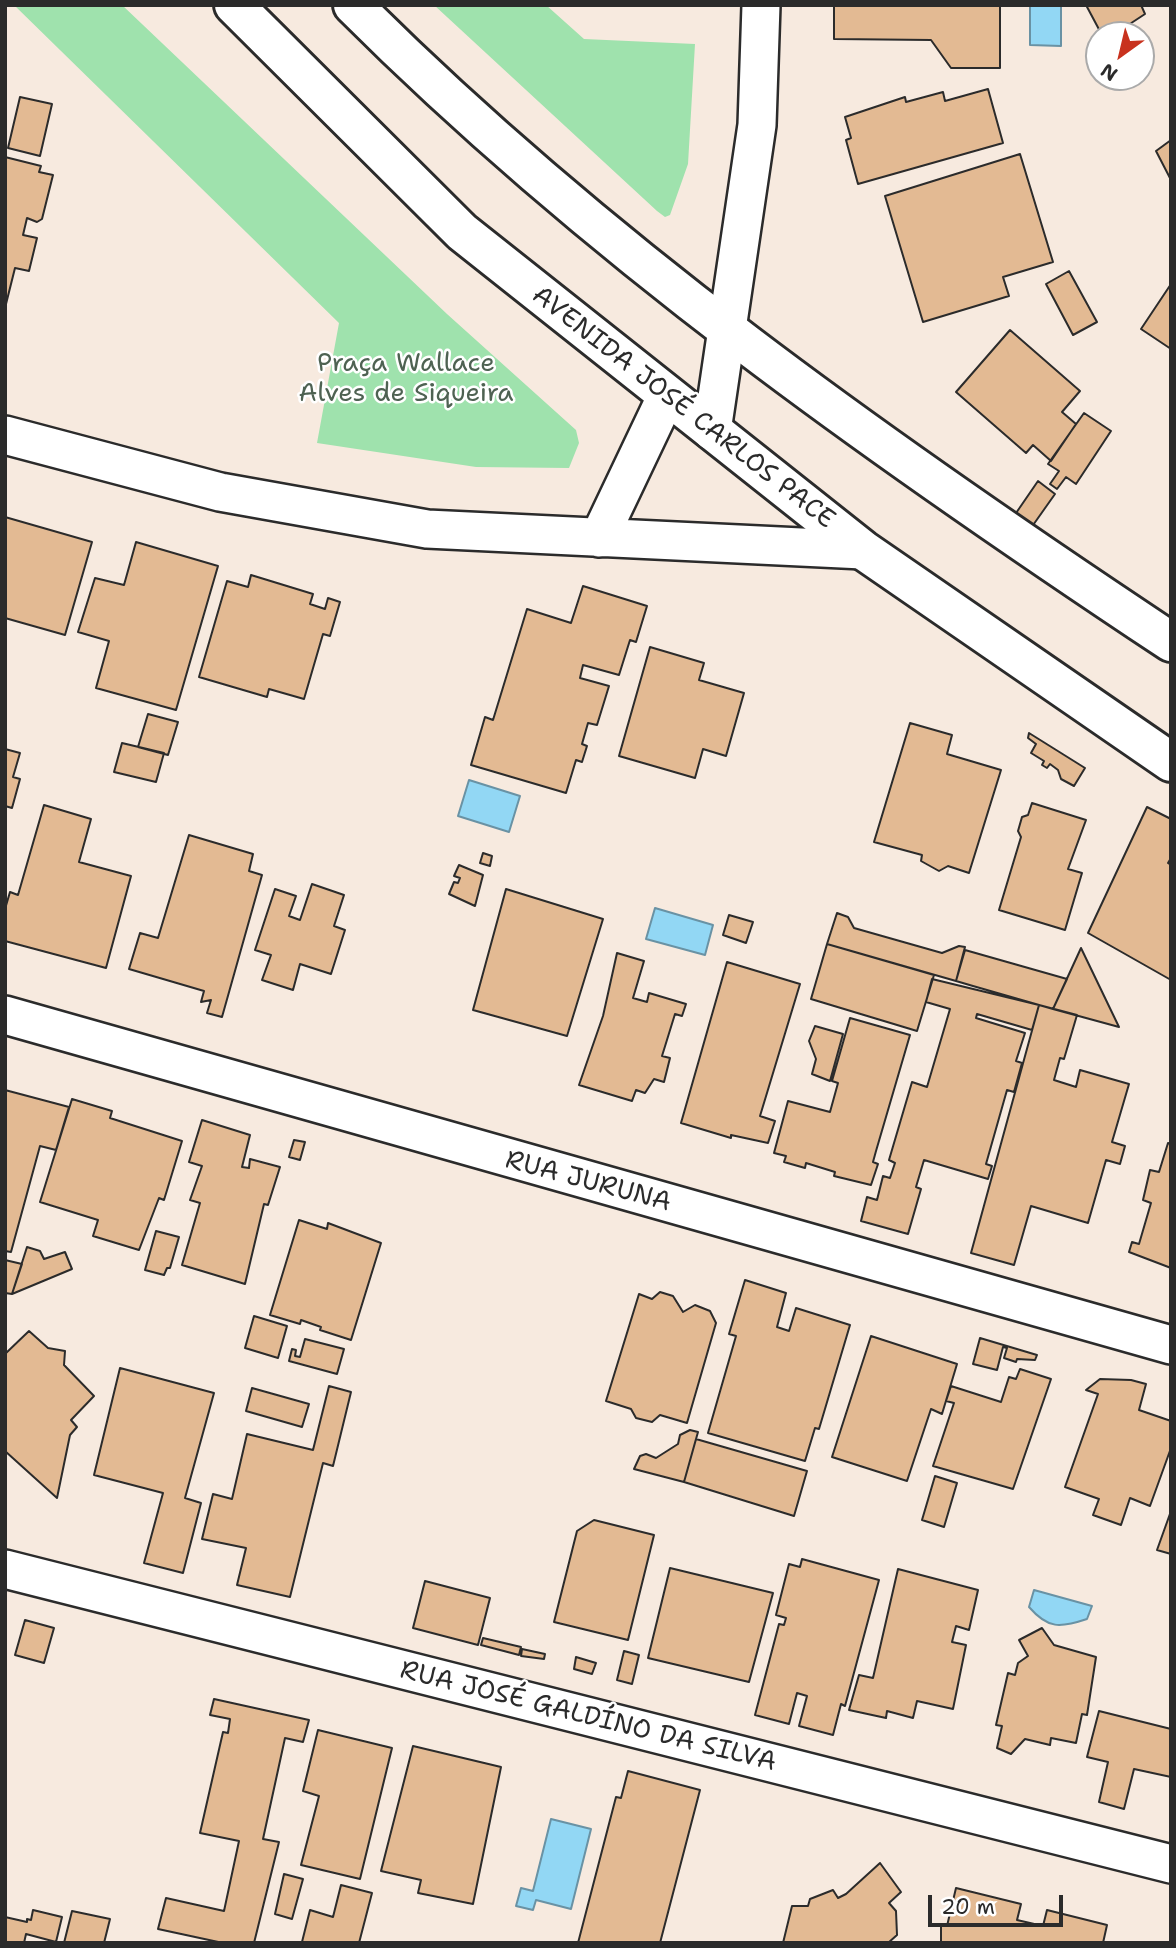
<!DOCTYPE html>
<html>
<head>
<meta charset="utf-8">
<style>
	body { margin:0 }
	#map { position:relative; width:1176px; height:1948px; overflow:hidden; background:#f7eadf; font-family:"Shantell Sans",sans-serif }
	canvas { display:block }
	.frame { position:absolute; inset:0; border:7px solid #2b2b2b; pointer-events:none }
	.north { position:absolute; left:1085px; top:21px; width:70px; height:70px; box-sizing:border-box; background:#fff; border:2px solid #aaa; border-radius:50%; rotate:214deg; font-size:19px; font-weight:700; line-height:28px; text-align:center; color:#2b2b2b }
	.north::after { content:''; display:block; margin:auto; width:24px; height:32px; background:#c8321e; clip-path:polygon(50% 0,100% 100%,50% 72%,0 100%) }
	.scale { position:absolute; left:928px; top:1895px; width:135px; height:32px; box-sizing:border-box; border:4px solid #2b2b2b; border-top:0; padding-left:9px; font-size:21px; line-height:24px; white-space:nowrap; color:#2b2b2b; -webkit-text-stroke:5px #fff; paint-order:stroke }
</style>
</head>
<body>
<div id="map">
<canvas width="1176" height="1948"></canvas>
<div class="frame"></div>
<div class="north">N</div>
<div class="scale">20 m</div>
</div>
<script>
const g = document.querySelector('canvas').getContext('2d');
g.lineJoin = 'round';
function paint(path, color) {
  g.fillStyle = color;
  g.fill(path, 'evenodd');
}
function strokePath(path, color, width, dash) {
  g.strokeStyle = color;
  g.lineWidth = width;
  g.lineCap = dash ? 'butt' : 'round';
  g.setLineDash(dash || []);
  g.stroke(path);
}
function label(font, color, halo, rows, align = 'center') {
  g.font = font + ' "Shantell Sans",sans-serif';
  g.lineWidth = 5;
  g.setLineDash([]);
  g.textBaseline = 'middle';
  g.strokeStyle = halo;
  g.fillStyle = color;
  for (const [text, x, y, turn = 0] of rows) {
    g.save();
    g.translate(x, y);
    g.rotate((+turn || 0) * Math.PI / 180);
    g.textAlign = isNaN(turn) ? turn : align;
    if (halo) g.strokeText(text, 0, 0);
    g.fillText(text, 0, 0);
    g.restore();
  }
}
paint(new Path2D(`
	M14,5H122L447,314L576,430L579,443L569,468L476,467L317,443L339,323Z
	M434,5H546L584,39L695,44L688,164L670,215L665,217L657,211Z`), '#9fe2ad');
const water = new Path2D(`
	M1030,5H1061V46L1030,45Z
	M469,780L520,796L509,832L458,816Z
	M655,908L713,925L705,955L646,939Z
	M1034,1590L1092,1606L1087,1619C1060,1628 1048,1629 1029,1607Z
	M551,1819L591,1829L571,1909L536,1900L533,1910L516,1906L521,1888L533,1891Z`);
paint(water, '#92d7f4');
strokePath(water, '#6992a4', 2);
const building = new Path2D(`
	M834,5H1000V68H951L931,40L834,39Z
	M1086,5H1141L1145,14L1113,35H1102Z
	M988,89L1003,143L858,184L846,140L851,138L845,117L905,97L906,102L943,92L945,101Z
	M20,97L52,104L40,156L8,148Z
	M1171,140V180L1156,151Z
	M1020,154L1053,262L1003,277L1009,296L923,322L885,196Z
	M5,157L41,166L39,172L53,175L42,219L37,222L27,218L23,235L37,238L29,271L15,268L5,308Z
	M1069,271L1097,322L1073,335L1046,284Z
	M1171,284V349L1141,329Z
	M1010,330L1080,391L1062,412L1076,424L1051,461L1033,445L1026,453L956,392Z
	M1084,413L1111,431L1076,484L1066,477L1057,489L1050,484L1059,471L1048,464Z
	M1038,481L1055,494L1031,528L1014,516Z
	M5,517L92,542L65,635L5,618Z
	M136,542L218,566L176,710L96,688L109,641L78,632L95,578L124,585Z
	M251,575L313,594L310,604L325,609L328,598L340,602L330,636L323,634L304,699L269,689L267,697L199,677L227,581L248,587Z
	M583,586L647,606L636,642L630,640L619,675L583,665L580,678L609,686L597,725L588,723L582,744L587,746L582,762L576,760L566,793L471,765L485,717L493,720L527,609L571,623Z
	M650,647L704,663L699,680L744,693L726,756L703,749L695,778L619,756Z
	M148,714L178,722L168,755L138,747Z
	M910,723L952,735L947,754L1001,770L969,873L948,866L939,871L921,861L922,855L874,842Z
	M1029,733L1085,768L1074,786L1061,779L1058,770L1050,764L1047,768L1042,765L1044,761L1031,753L1036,744L1028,738Z
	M122,743L164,753L156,782L114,772Z
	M5,749L20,753L13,777L20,779L12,808L5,806Z
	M1032,803L1086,820L1068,869L1082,873L1065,930L999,910L1021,837L1018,831L1022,817L1028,815Z
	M44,805L91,819L79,862L131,876L106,968L5,941V909L10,892L18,895Z
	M1147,807L1171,819V858L1168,863L1171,865V980L1088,933Z
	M189,835L253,854L249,871L262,875L222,1017L207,1013L211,1000L201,1002L204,991L129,969L140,933L158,938Z
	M483,853L492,856L490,866L480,863Z
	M459,865L483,875L475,906L449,894L454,882L458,883L460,878L454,876Z
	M312,884L344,895L334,926L345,930L331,974L300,964L293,990L262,980L271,955L255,950L275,889L296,896L289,916L300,920Z
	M506,889L603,919L567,1036L473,1010Z
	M837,913L848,917L854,928L942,953L959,946L965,947L956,981L827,944Z
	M729,915L753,922L746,943L723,935Z
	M827,944L934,975L917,1031L811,999Z
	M1081,948L1119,1027L1053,1009Z
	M965,950L1067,979L1053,1009L973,986L956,981Z
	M617,953L644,961L633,998L647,1002L649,993L686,1004L682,1016L675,1014L662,1056L670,1058L664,1082L654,1079L645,1093L636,1090L632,1101L579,1085L603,1016Z
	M727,962L800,984L760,1116L775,1121L768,1143L731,1135V1138L681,1123Z
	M932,979L1039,1005L1032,1030L977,1014L976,1018L1025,1033L1016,1061L1022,1063L1014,1092L1007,1090L986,1164L992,1166L988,1179L924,1160L916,1187L921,1189L908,1234L861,1221L867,1197L877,1200L883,1176L890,1178L895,1163L889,1160L912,1082L927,1087L950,1009L926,1002Z
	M1039,1005L1077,1015L1064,1059L1060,1058L1054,1080L1076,1087L1080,1070L1129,1084L1112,1142L1125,1146L1120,1164L1106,1160L1088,1223L1031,1206L1014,1265L971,1253Z
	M850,1018L910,1035L876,1151L873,1162L878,1164L871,1185L834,1176L835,1172L806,1163L805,1168L784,1162L786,1156L774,1153L788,1101L830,1112L838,1083L832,1081Z
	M815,1026L843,1034L830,1081L812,1074L816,1059L809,1041Z
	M5,1090L69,1107L56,1150L40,1146L11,1252L5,1251Z
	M72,1099L112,1111L110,1118L182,1141L164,1200L159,1198L139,1250L93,1236L98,1220L40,1202Z
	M202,1120L250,1135L242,1167L249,1168L250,1159L280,1167L268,1205L264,1204L245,1284L182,1265L200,1203L190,1200L202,1166L189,1162Z
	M294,1140L305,1142L300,1160L289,1157Z
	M1168,1143L1171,1144V1268L1129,1252L1132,1242L1139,1244L1151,1203L1143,1200L1150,1170L1159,1172Z
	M299,1220L327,1229L328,1223L381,1243L351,1340L320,1330L321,1327L301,1320L300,1324L270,1315Z
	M156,1231L179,1237L170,1268H167L164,1275L145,1270Z
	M27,1247L40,1251L44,1259L65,1252L72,1269L12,1294Z
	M5,1260L22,1264L12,1294L5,1293Z
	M745,1280L786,1293L777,1327L789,1331L796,1308L850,1325L819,1429L815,1428L805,1461L708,1433L736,1336L729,1334Z
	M660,1292L673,1296L683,1312L695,1305L710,1311L716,1323L687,1423L660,1415L652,1422L636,1418L631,1409L606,1401L639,1294L652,1299Z
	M254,1316L287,1326L278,1358L245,1348Z
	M29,1331L48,1348L65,1351L64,1365L94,1396L71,1420L77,1427L70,1435L57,1498L5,1451V1354Z
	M871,1336L957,1364L942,1414L931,1409L907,1481L832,1457Z
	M980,1338L1037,1355L1035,1360L1017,1359L1016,1362L1004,1358L1007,1348L1003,1347L997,1370L973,1364Z
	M305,1339L344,1349L337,1374L289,1361L292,1349L296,1350L295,1356L300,1357Z
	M120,1368L214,1393L185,1498L201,1503L183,1573L144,1563L163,1493L94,1475Z
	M1020,1369L1051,1379L1013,1489L933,1466L954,1403L946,1401L951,1386L1001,1402L1009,1377L1016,1379Z
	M1100,1379L1131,1380L1146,1384L1139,1410L1171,1421V1448L1150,1506L1130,1498L1121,1525L1093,1515L1099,1499L1065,1487L1098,1394L1086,1390Z
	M329,1386L351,1392L333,1466L323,1463L290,1597L237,1585L246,1548L202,1539L213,1494L232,1499L247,1434L313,1450Z
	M252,1388L309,1404L302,1427L246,1411Z
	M690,1430L698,1432L684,1482L634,1469L640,1456L646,1454L656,1458L678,1444L680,1435Z
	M696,1439L807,1471L794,1516L684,1482Z
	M935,1476L957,1483L944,1527L922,1520Z
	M1171,1511V1554L1157,1550Z
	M594,1520L654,1535L628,1640L554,1622L577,1531Z
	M802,1559L879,1580L845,1706L841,1704L833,1735L799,1726L807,1696L797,1693L789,1724L755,1715L779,1624L784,1625L786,1618L776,1615L789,1564L800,1567Z
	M670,1568L773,1593L749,1682L648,1658Z
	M898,1569L978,1590L969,1630L956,1626L952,1642L966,1645L953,1709L917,1701L913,1718L887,1711L886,1718L849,1710L859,1675L873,1678Z
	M425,1581L490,1598L478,1645L413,1628Z
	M25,1620L54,1628L44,1663L15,1655Z
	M1042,1628L1054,1645L1096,1657L1087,1715L1082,1714L1076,1743L1051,1738L1050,1745L1025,1739L1011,1754L997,1748L1002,1726L996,1725L1008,1673L1015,1675L1018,1663L1028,1656L1019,1640Z
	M483,1638L521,1647L519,1655L481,1645Z
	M522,1649L545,1654L544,1659L521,1656Z
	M624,1651L639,1655L632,1684L617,1680Z
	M576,1657L596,1663L592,1674L574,1669Z
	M214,1699L309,1720L303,1742L285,1738L263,1839L279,1842L254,1943H223L158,1929L166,1898L224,1911L239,1841L200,1833L223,1732L228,1733L230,1719L210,1715Z
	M1099,1711L1171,1729V1777L1134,1769L1124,1809L1099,1802L1108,1762L1087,1757Z
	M318,1730L392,1748L360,1879L301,1865L319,1796L303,1791Z
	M413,1746L501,1767L473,1904L418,1893L421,1880L381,1871Z
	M628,1771L700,1790L660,1943H578L616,1797L621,1798Z
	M880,1863L901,1892L889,1903L896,1911L897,1935L888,1943H783L792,1906H808L810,1899L833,1890L838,1898L846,1894Z
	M284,1874L303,1879L292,1919L275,1914Z
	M341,1885L372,1893L359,1943L302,1942L310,1910L333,1917Z
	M956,1888L1021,1904L1017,1920L1043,1926L1047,1910L1107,1925L1103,1943H941V1925L947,1926Z
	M33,1910L62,1917L56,1942L26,1934L24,1943H5V1917L27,1922V1919L31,1920Z
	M72,1911L110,1919L104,1943H64Z`);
paint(building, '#e3ba93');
strokePath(building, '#2b2b2b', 2);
const street = new Path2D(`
	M712,431L757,125L761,5
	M5,435L220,492L427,529L863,550
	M599,538L667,395
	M5,1015L1171,1345
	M5,1569L1171,1864`);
const secondary = new Path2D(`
	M234,5L462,232L863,550L1171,762
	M353,5C598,250 883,451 1171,642`);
strokePath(street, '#2b2b2b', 42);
strokePath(secondary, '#2b2b2b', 44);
strokePath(street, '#fff', 37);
strokePath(secondary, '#fff', 38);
label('26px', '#4e6252', '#fff', [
	["Praça Wallace",406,364],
	["Alves de Siqueira",406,394]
]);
label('26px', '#2b2b2b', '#fff', [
	["AVENIDA JOSÉ CARLOS PACE",683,408,38],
	["RUA JURUNA",588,1182,15],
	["RUA JOSÉ GALDÍNO DA SILVA",588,1717,14]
]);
</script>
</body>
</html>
